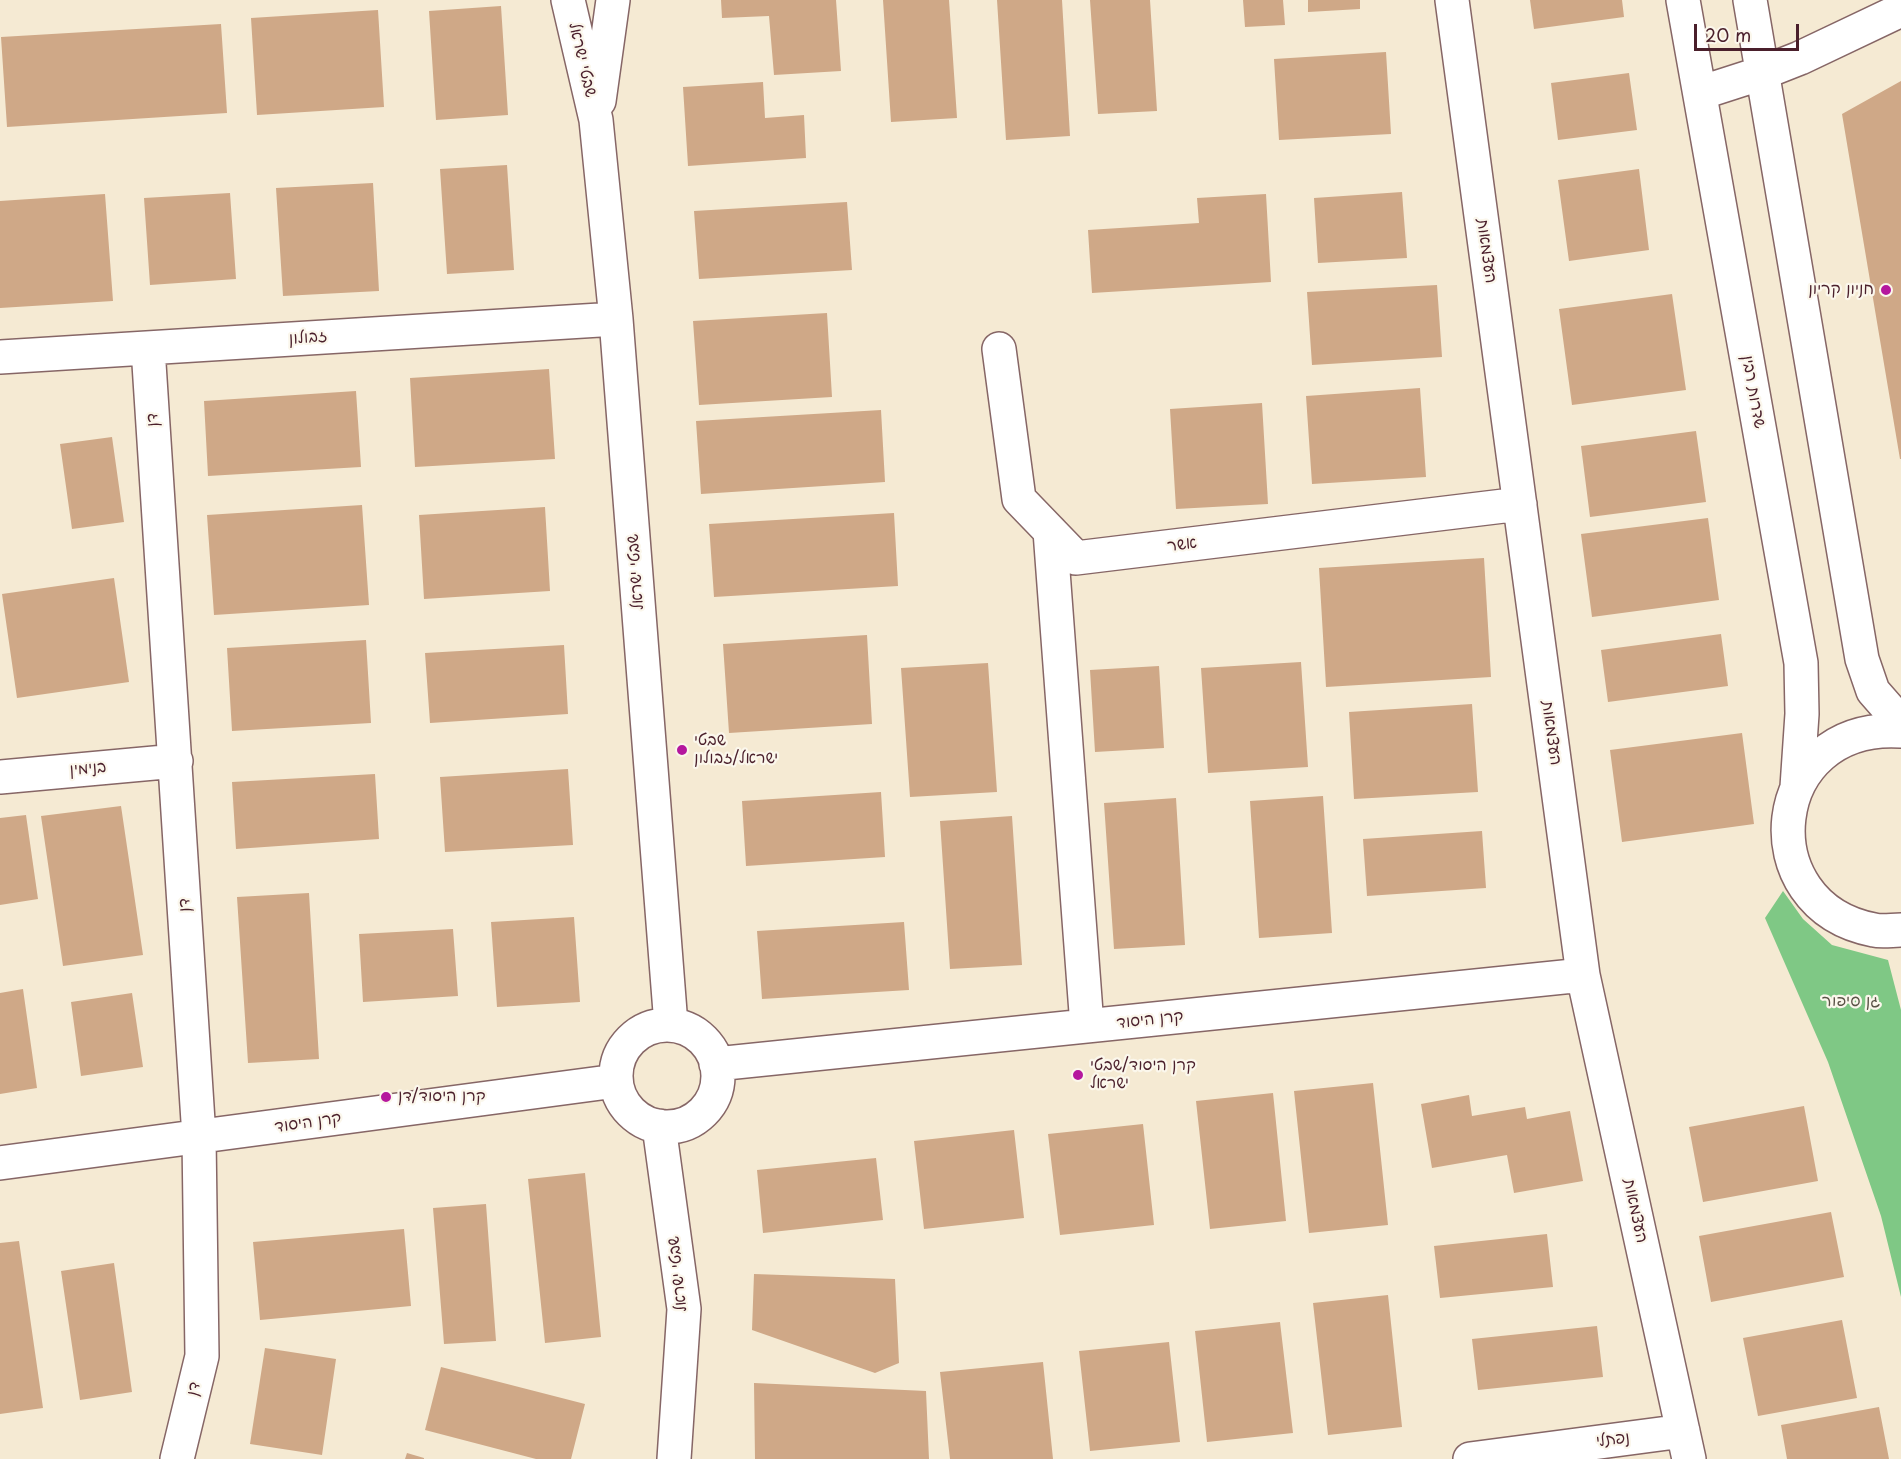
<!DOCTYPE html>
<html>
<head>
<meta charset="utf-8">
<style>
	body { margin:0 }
	#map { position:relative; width:1901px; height:1459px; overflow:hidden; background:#f5ead3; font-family:"Playpen Sans",sans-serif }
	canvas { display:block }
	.scale { position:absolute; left:1694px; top:24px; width:105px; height:27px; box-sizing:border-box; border:3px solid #4a1f2b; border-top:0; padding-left:8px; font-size:18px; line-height:21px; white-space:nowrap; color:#4a1f2b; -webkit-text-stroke:4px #fbf7ec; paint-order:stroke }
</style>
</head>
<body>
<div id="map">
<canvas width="1901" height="1459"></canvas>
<div class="scale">20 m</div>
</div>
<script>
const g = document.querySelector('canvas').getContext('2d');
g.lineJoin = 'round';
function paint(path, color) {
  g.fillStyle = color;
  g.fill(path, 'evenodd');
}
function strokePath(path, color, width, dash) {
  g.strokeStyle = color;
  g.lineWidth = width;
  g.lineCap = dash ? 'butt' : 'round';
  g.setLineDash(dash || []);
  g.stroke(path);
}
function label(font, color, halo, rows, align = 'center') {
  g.font = font + ' "Playpen Sans","Playpen Sans Hebrew",sans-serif';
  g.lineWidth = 4.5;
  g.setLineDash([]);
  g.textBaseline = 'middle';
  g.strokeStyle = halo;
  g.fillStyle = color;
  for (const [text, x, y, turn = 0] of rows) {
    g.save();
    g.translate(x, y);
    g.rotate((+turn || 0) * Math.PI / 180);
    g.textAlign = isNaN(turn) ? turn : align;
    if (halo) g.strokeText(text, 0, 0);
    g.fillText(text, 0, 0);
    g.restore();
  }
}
paint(new Path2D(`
	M1783,891L1803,919L1832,945L1888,960L1901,1010V1297L1881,1216L1828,1062L1765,918Z`), '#7fc885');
paint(new Path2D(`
	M721,0H836L841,71L774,75L769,16L722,18Z
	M883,0H949L957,118L891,122Z
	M997,0H1062L1070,136L1006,140Z
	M1090,0H1150L1157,111L1098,114Z
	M1243,0H1283L1285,25L1245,27Z
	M1308,0H1360V9L1308,12Z
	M1530,0H1622L1624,17L1534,29Z
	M501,6L508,115L436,120L429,11Z
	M378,10L384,107L257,115L251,18Z
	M221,24L227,113L7,127L1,37Z
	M1386,52L1391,134L1279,140L1274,59Z
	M1629,73L1637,130L1558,140L1551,83Z
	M1901,81V459H1900L1842,114Z
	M763,82L765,118L804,115L806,158L688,166L683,87Z
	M507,165L514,270L447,274L440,169Z
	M1639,169L1649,250L1569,261L1558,180Z
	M373,183L379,291L283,296L276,188Z
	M1402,192L1407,258L1318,263L1314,198Z
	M230,193L236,279L150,285L144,198Z
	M105,194L113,301L0,308V201Z
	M1266,194L1271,282L1092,293L1088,230L1199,223L1197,198Z
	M847,202L852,270L699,279L694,211Z
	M1437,285L1442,357L1312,365L1307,292Z
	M1672,294L1686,390L1572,405L1559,309Z
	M827,313L832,397L699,405L693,321Z
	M549,369L555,459L415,467L410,378Z
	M1420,388L1426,477L1312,484L1306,396Z
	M356,391L361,467L208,476L204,401Z
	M1262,403L1268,504L1176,509L1170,409Z
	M881,410L885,482L701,494L696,421Z
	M1696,431L1706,502L1590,517L1581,446Z
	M112,437L124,522L72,529L60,444Z
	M362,505L369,605L214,615L207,515Z
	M545,507L550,591L424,599L419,515Z
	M894,513L898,586L714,597L709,524Z
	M1708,518L1719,600L1592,617L1581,534Z
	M1484,558L1491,677L1326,687L1319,568Z
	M114,578L129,682L17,698L2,594Z
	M1721,634L1728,686L1608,702L1601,650Z
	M867,635L872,724L729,733L723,644Z
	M366,640L371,723L232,731L227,648Z
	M564,645L568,714L430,723L425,653Z
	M1301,662L1308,767L1208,773L1201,668Z
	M988,663L997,792L910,797L901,668Z
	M1159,666L1164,748L1095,752L1090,670Z
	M1472,704L1478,792L1354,799L1349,712Z
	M1742,733L1754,824L1622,842L1610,750Z
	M568,769L573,845L445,852L440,777Z
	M375,774L379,839L236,849L232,782Z
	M881,792L885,857L746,866L742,801Z
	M1323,796L1332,933L1259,938L1250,801Z
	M1176,798L1185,945L1114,949L1104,803Z
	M121,806L143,955L63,966L41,816Z
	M26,815L38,899L0,905V818Z
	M1012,816L1022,965L950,969L940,821Z
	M1482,831L1486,888L1367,896L1363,839Z
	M309,893L319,1059L248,1063L237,897Z
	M574,917L580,1002L497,1007L491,922Z
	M904,922L909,990L762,999L757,931Z
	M453,929L458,996L363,1002L359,934Z
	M23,989L37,1088L0,1094V993Z
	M132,993L143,1067L81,1076L71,1002Z
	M1373,1083L1388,1225L1309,1233L1294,1091Z
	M1273,1093L1286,1221L1210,1229L1196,1101Z
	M1469,1095L1472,1116L1525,1107L1527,1119L1570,1111L1583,1181L1514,1193L1507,1155L1432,1168L1421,1104Z
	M1804,1106L1818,1181L1703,1202L1689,1127Z
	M1143,1124L1154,1225L1060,1235L1048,1134Z
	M1014,1130L1024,1218L924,1229L914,1141Z
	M876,1158L883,1220L763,1233L757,1170Z
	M585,1173L601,1337L545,1343L528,1179Z
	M486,1204L496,1341L444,1344L433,1208Z
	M1831,1212L1844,1277L1711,1302L1699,1236Z
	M404,1229L411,1306L260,1320L253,1242Z
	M1547,1234L1553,1287L1440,1298L1434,1246Z
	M19,1241L43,1408L0,1414V1243Z
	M114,1263L132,1392L80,1400L61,1271Z
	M754,1274L895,1279L899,1363L875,1373L752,1330Z
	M1388,1295L1402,1427L1328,1435L1313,1303Z
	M1842,1320L1857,1398L1758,1416L1743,1338Z
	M1280,1322L1293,1433L1207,1442L1195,1331Z
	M1597,1326L1603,1377L1478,1390L1472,1339Z
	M1169,1342L1180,1442L1090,1451L1079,1351Z
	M265,1348L336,1359L322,1455L250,1444Z
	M1043,1362L1053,1459H950L940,1372Z
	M441,1367L585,1404L571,1459H536L425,1430Z
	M754,1383L926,1391L929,1459H755Z
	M1879,1407L1889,1459H1787L1781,1425Z
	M407,1453L424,1458V1459H405Z`), '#cfa887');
const minor = new Path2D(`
	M568,0L596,120L616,319L671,1025
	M1452,0L1583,975L1689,1459
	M1683,0L1801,663L1802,714L1797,787
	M1750,0L1862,659L1873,691L1901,723
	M1700,93L1762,73L1800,58L1901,10
	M599,101L613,0
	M148,348L199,1137L202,1356L177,1459
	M999,349L1019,499L1076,558L1520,504
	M0,357L616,319
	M1050,531L1087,1026
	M1901,731C1765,722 1747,906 1874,930C1882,932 1892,930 1901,930
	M0,777L176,761
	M616 1076a51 51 0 1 1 102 0a51 51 0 1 1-102 0Z
	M716,1064L1583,975
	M659,1126L684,1309L674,1459
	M0,1163L616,1081
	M1470,1459L1683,1431`);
strokePath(minor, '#866666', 36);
strokePath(minor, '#fff', 33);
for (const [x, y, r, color] of [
	[1886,290,6,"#b5179e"],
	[682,750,6,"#b5179e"],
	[1078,1075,6,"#b5179e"],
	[386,1097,6,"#b5179e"]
]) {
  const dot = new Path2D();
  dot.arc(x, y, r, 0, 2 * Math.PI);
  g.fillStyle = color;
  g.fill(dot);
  strokePath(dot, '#fbf7ec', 2);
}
label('16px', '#4a1f2b', '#fbf7ec', [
	["שבטי ישראל",582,60,77],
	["העצמאות",1486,251,82],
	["זבולון",308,338,-4],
	["שדרות רבין",1753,392,80],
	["דן",153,420,-94],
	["אשר",1182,545,-7],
	["שבטי ישראל",636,572,-94],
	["העצמאות",1551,733,82],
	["בנימין",88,769,-5],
	["דן",185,905,-93],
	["קרן היסוד",1150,1020,-6],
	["קרן היסוד",308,1123,-8],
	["העצמאות",1635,1211,78],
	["שבטי ישראל",678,1274,-96],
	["דן",194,1389,-77],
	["נפתלי",1613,1440,-7]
]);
label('16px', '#4a1f2b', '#fbf7ec', [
	["חניון קריון",1874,290,"right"],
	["שבטי",694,741],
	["ישראל/זבולון",694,759],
	["קרן היסוד/שבטי",1090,1066],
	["ישראל",1090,1084],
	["קרן היסוד/דן",398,1097]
], 'left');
label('16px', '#5a5246', '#fbf7ec', [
	["גן סיפור",1851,1002]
]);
</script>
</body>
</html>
